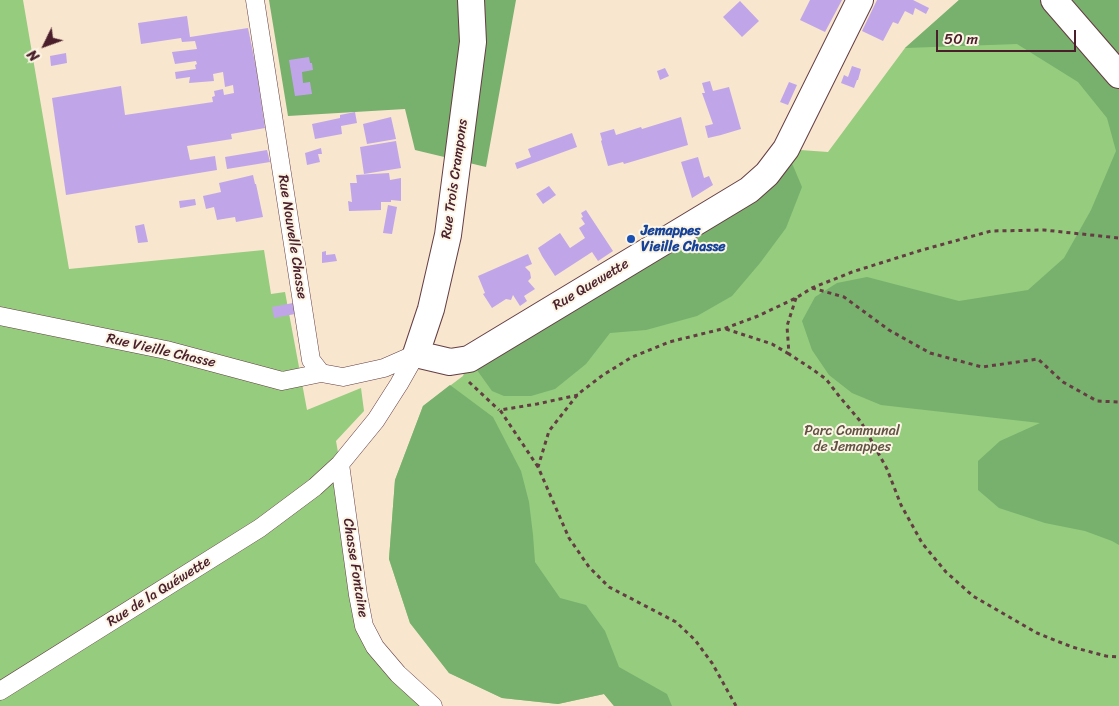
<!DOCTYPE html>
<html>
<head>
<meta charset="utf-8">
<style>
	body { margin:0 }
	#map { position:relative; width:1119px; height:706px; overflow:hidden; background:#f8e6ce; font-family:Sriracha,sans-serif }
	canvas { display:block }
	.north { position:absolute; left:20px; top:20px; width:50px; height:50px; -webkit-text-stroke:4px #fcf5e5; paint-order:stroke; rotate:228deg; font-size:14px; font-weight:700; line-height:20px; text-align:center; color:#4a1f2b }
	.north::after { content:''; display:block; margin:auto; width:18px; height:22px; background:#4a1f2b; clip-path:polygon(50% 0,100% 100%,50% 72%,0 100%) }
	.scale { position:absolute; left:936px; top:30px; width:140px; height:22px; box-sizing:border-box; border:2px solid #4a1f2b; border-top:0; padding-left:6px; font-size:15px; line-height:18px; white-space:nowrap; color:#4a1f2b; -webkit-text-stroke:4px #fcf5e5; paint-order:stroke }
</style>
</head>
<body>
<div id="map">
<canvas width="1119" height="706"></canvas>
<div class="north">N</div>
<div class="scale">50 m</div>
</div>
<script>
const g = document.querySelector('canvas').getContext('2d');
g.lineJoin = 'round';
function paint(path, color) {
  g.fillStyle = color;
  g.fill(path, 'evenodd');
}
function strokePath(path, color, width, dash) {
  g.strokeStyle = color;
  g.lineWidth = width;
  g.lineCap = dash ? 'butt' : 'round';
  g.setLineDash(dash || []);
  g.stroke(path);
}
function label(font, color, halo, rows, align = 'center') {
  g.font = font + ' Sriracha,sans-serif';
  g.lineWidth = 4;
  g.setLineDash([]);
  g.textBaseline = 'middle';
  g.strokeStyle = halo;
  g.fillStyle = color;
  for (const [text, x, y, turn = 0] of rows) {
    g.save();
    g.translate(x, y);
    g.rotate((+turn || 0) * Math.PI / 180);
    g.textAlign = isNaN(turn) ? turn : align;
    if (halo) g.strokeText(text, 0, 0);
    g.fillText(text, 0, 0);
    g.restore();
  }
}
paint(new Path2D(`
	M0,0H23L69,269L264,250L271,294L285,292L307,410L361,388L364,411L336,441L340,464L364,626L433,706H0Z
	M959,0L1119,81V706H614L604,694L558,704L502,698L449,673L410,623L389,559L395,480L423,406L463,376L469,359L749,190L786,149L828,152L905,48Z`), '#95cc7e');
paint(new Path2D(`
	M269,0H516L486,167L415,150L405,109L288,116Z
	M959,0H1051L1119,81V545L1112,541L1085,531L1045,523L999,508L978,490V461L1000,441L1040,423L881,405L852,393L829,375L812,350L802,321L815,297L837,283L867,277L959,301L1028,290L1064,258L1091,210L1116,151L1107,118L1078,82L1017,44L905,48Z
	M1054,0H1119V75Z
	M786,149L802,187L786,228L760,263L732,296L697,316L646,330L610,333L586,364L555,389L531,396H504L492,391L469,359L749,190Z
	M450,385L493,417L521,471L529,502L533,535L535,562L560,598L586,605L605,631L619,667L667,694L672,706H614L604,694L558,704L502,698L449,673L410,623L389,559L395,480L423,406Z`), '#78b06d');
paint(new Path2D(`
	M810,0H842L825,32L800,20Z
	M877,0H913L929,8L926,14L915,8L913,15L905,11L898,24L893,22L883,41L862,31Z
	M740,1L759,21L742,37L723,17Z
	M187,16L190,37L248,28L256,67L265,128L231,134L232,139L187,146L190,160L215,156L217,170L66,195L52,98L121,86L125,115L213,102L212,97L215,96L214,91L223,89L224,95L234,93L233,85L225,87L223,72L213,74L214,81L189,83L190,77L176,79L175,72L196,69L195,65L197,64L196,61L175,64L172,52L197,49L195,41L182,42L181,38L141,44L138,23Z
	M66,53L67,63L51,66L50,56Z
	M309,57L310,63H312L313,70L302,72L303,83L310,82L312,94L295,96L289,60Z
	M852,66L861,69L858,80H857L854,88L841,83L844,75L848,77Z
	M665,68L669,76L660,80L657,71Z
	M710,81L713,91L729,87L741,129L721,135L708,138L705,126L713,124L702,93H705L702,83Z
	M789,82L797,85L788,105L780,102Z
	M355,112L357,123L341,126L342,134L315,139L312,124L340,118V115Z
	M391,117L396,139L367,144L363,124Z
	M681,117L688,145L624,164L623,162L608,166L601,141L602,140L600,133L614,129L616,135L641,127L642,129Z
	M572,133L577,147L517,169L515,163L531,157L528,149Z
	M396,141L401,168L364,174L360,147Z
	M321,148L322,154H318L320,162L307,165L305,153Z
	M267,150L270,162L227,169L225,157Z
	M698,157L704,178L709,176L713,185L692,198L681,162Z
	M389,173L390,180L401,178V201L391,200V202H381V210L349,211L348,201L352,202L350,183H357L356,175Z
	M253,175L255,184H256L263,217L236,222L235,217L217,220L214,207L206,209L203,196L221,192L219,183Z
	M549,186L556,195L543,204L536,194Z
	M195,199L196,205L180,208L179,201Z
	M388,205L397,207L392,234L383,233Z
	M586,210L613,251L598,261L592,252L555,276L542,256L538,248L560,233L570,248L585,238L579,228L585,224L581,218L583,217L581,213Z
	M144,224L148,242L138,243L135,226Z
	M326,251V255L335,254L337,261L322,263V252Z
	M528,254L532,264L525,267L530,272L531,278L528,281L535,289L524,296L527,301L520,306L513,295L511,300L506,299L492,308L483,294L485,293L478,276Z
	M293,303L295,314L274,318L272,307Z`), '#c0a6e9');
const street = new Path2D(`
	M255,0L311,360L321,373L343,377L384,368L416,354
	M0,316L166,350L282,381L321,373
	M340,464L358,595L364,626L375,647L398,674L433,706
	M0,691L260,528L315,487L340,464L376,420L399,384L416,354`);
const secondary = new Path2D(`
	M471,0L473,42L448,235L431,309L416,354L450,362L469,359L749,190L767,174L786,149L860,0
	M1054,0L1119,75`);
strokePath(street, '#643d43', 19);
strokePath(secondary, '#643d43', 28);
strokePath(new Path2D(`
	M812,288L844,297L889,330L930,353L982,367L1038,359L1063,382L1097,401L1119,402
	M796,298L787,326L789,354L812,369L826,379L839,396L861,422L887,469L901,505L922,543L946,572L973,596L1037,633L1072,647L1106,656L1119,657
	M726,329L772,344L789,354
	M469,382L499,410
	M538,467L500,410L537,404L578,395
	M736,706L712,663L695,640L676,622L609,587L589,567L569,538L538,467L549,431L578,394L603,375L632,357L669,342L726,328L758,316L796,298L812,288L852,272L922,250L991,231L1044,230L1119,238`), '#643d43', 3, [4, 4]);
strokePath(street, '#fff', 18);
strokePath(secondary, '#fff', 26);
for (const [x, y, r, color] of [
	[631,239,5,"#1a4fb4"]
]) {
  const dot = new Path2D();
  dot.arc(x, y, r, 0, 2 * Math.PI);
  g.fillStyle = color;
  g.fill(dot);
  strokePath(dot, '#fcf5e5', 2);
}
label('14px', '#4a1f2b', '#fcf5e5', [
	["Rue Trois Crampons",455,179,-82],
	["Rue Nouvelle Chasse",292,237,81],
	["Rue Quewette",591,285,-31],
	["Rue Vieille Chasse",161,351,13],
	["Chasse Fontaine",355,568,81],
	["Rue de la Quéwette",159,592,-32]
]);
label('bold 14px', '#164399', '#fcf5e5', [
	["Jemappes",641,231],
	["Vieille Chasse",641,247]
], 'left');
label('14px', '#605344', '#fcf5e5', [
	["Parc Communal",852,431],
	["de Jemappes",852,447]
]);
</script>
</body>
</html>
